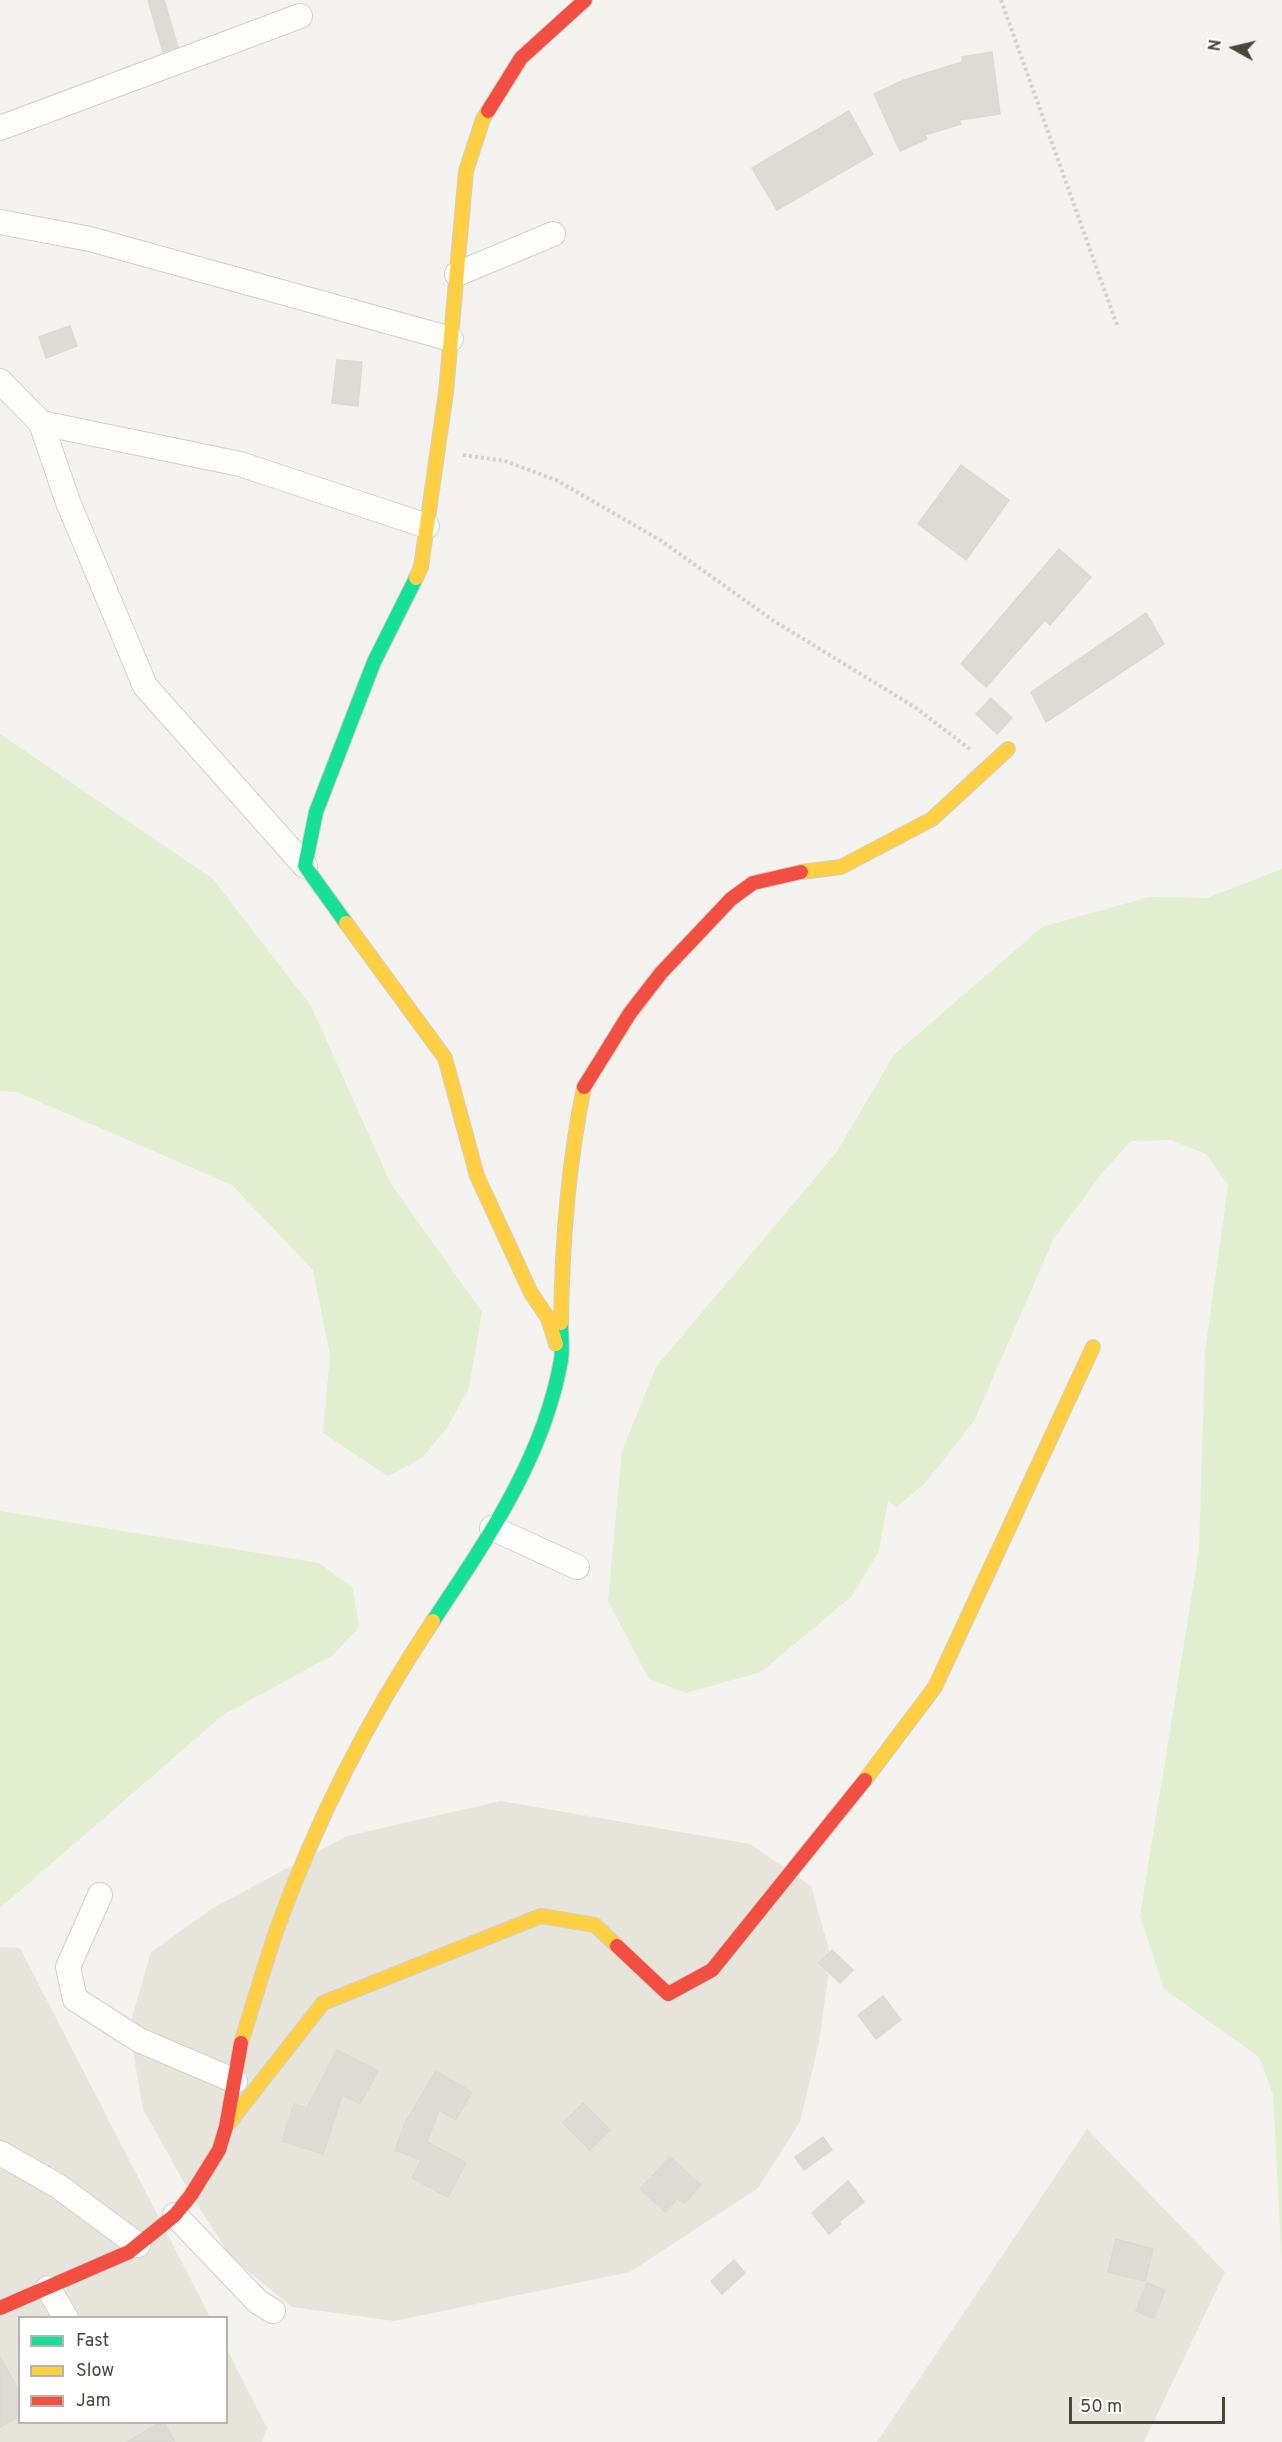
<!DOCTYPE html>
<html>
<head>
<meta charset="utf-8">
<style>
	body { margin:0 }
	#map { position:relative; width:1282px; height:2442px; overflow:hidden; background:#f4f2ee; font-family:Overpass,sans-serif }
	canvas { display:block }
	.legend { position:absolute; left:18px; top:2316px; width:210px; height:108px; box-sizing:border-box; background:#fff; border:2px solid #b7b4b0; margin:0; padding:8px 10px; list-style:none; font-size:18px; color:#4b4439 }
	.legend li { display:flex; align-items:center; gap:12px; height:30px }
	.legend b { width:30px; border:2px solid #b7b4b0 }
	.north { position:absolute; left:1204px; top:18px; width:60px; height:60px; -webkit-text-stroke:4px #fff; paint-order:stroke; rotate:278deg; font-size:16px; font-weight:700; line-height:24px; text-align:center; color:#4b4439 }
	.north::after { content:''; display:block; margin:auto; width:21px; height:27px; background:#4b4439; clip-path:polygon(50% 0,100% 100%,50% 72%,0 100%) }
	.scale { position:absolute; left:1069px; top:2397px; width:156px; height:27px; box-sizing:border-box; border:3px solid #4b4439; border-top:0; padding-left:8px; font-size:18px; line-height:21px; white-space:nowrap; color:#4b4439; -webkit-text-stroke:4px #fff; paint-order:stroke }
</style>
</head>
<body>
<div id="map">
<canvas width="1282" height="2442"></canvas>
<ul class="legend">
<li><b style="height:8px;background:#16e098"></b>Fast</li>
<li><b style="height:8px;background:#ffcf43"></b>Slow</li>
<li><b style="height:8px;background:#f24e42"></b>Jam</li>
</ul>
<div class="north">N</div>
<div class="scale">50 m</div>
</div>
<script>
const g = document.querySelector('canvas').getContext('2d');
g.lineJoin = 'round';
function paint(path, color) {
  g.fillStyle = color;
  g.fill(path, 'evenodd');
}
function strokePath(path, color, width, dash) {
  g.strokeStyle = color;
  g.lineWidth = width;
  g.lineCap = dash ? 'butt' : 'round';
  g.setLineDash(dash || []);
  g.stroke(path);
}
paint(new Path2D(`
	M501,1801L750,1844L811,1886L831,1957L819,2042L800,2122L758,2188L630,2272L394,2321L292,2307L231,2257L191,2195L143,2109L129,2028L151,1952L213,1908L347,1836Z
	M0,1947L20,1948L210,2317L20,2318V2422H226L227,2349L267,2428L262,2442H0Z
	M1087,2129L1225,2272L1144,2442H877Z`), '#e7e4dc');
paint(new Path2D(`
	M0,734L213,879L311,1006L391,1184L482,1312L469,1388L447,1428L422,1458L388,1476L323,1433L330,1355L313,1270L232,1185L17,1092L0,1091Z
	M1282,869V2264L1273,2095L1259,2057L1164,1989L1140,1916L1199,1551L1205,1352L1228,1185L1206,1154L1171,1140L1131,1141L1102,1173L1054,1238L974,1421L926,1482L896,1508L888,1500L879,1551L852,1596L761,1672L686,1693L649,1679L608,1601L622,1451L656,1367L836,1153L894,1055L1042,927L1149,897L1207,898Z
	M0,1511L319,1563L353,1588L359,1627L333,1655L223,1715L0,1908Z`), '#e1eecf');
const building = new Path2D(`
	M148,0H164L178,47L163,52Z
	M992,52L1000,114L959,120L961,124L925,135L927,139L900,151L874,94L904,80L962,62V57Z
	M849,111L873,154L777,210L752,168Z
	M70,326L77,346L46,358L39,337Z
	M337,360L362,362L358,406L332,403Z
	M961,465L1009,500L966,560L918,524Z
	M1059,549L1091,577L1050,625L1045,620L986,687L961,664Z
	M1146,613L1164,644L1046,722L1031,692Z
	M991,698L1012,718L997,734L976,714Z
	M832,1950L853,1970L840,1983L819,1963Z
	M883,1996L901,2020L876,2039L858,2015Z
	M337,2050L378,2071L360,2104L342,2095L323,2154L282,2141L294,2104L307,2108Z
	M436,2071L472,2092L456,2120L439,2110L427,2142L466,2163L448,2197L412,2178L421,2160L395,2150L405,2123Z
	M583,2103L610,2130L590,2150L563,2123Z
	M823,2137L832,2150L804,2170L795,2157Z
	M670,2157L701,2185L684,2204L678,2198L665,2212L640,2189Z
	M848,2181L864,2202L839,2222L841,2224L829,2234L812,2213Z
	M1116,2239L1153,2249L1145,2281L1108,2272Z
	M734,2260L745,2273L722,2294L711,2281Z
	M1147,2283L1165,2290L1154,2318L1136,2311Z
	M0,2357L20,2392V2416L0,2427Z
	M161,2422H164L175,2442H127Z`);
paint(building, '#dedbd6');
strokePath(building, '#dcd9d4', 1.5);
const street = new Path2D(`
	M0,128L300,16
	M0,222L90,239L451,339
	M457,274L553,234
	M0,381L41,423L68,502L145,686L305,866
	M41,423L240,464L427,526
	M492,1528L577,1567
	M100,1895L68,1967L75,1999L139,2040L235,2081
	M0,2153L58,2186L138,2245
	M175,2215L258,2302L273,2311
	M48,2288L66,2318`);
const fast = new Path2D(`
	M346,923L305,866L316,812L374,662L416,578
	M433,1621C487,1540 544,1457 561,1360C563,1348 561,1335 561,1323`);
const slow = new Path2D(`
	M416,578L421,567L446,392L466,171L483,119L488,111
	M801,872L841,867L932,819L1008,749
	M346,923L445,1058L477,1176L531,1293L548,1318L556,1344
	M561,1323C562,1244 568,1165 584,1087
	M865,1780L935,1687L1093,1347
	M241,2043C253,2005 264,1967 277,1929C316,1821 369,1717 433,1621
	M229,2123L323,2003L541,1916L595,1925L617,1946`);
const jam = new Path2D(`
	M488,111L521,58L585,0
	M584,1087L630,1013L661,973L731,899L753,883L801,872
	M617,1946L668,1994L712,1970L865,1780
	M0,2308L129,2252L175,2215L191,2195L219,2150L226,2127L241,2043`);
strokePath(street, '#d2d0cb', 26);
strokePath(fast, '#d3cfc5', 16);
strokePath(slow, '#d3cfc5', 16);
strokePath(jam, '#d3cfc5', 16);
strokePath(new Path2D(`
	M1001,0L1118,328
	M463,455L505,461L556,480L660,540L774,621L916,708L971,750`), '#d3d2cc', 4, [3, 3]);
strokePath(street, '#fdfdfc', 24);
strokePath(fast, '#16e098', 14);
strokePath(slow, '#ffcf43', 14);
strokePath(jam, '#f24e42', 14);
</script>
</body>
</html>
